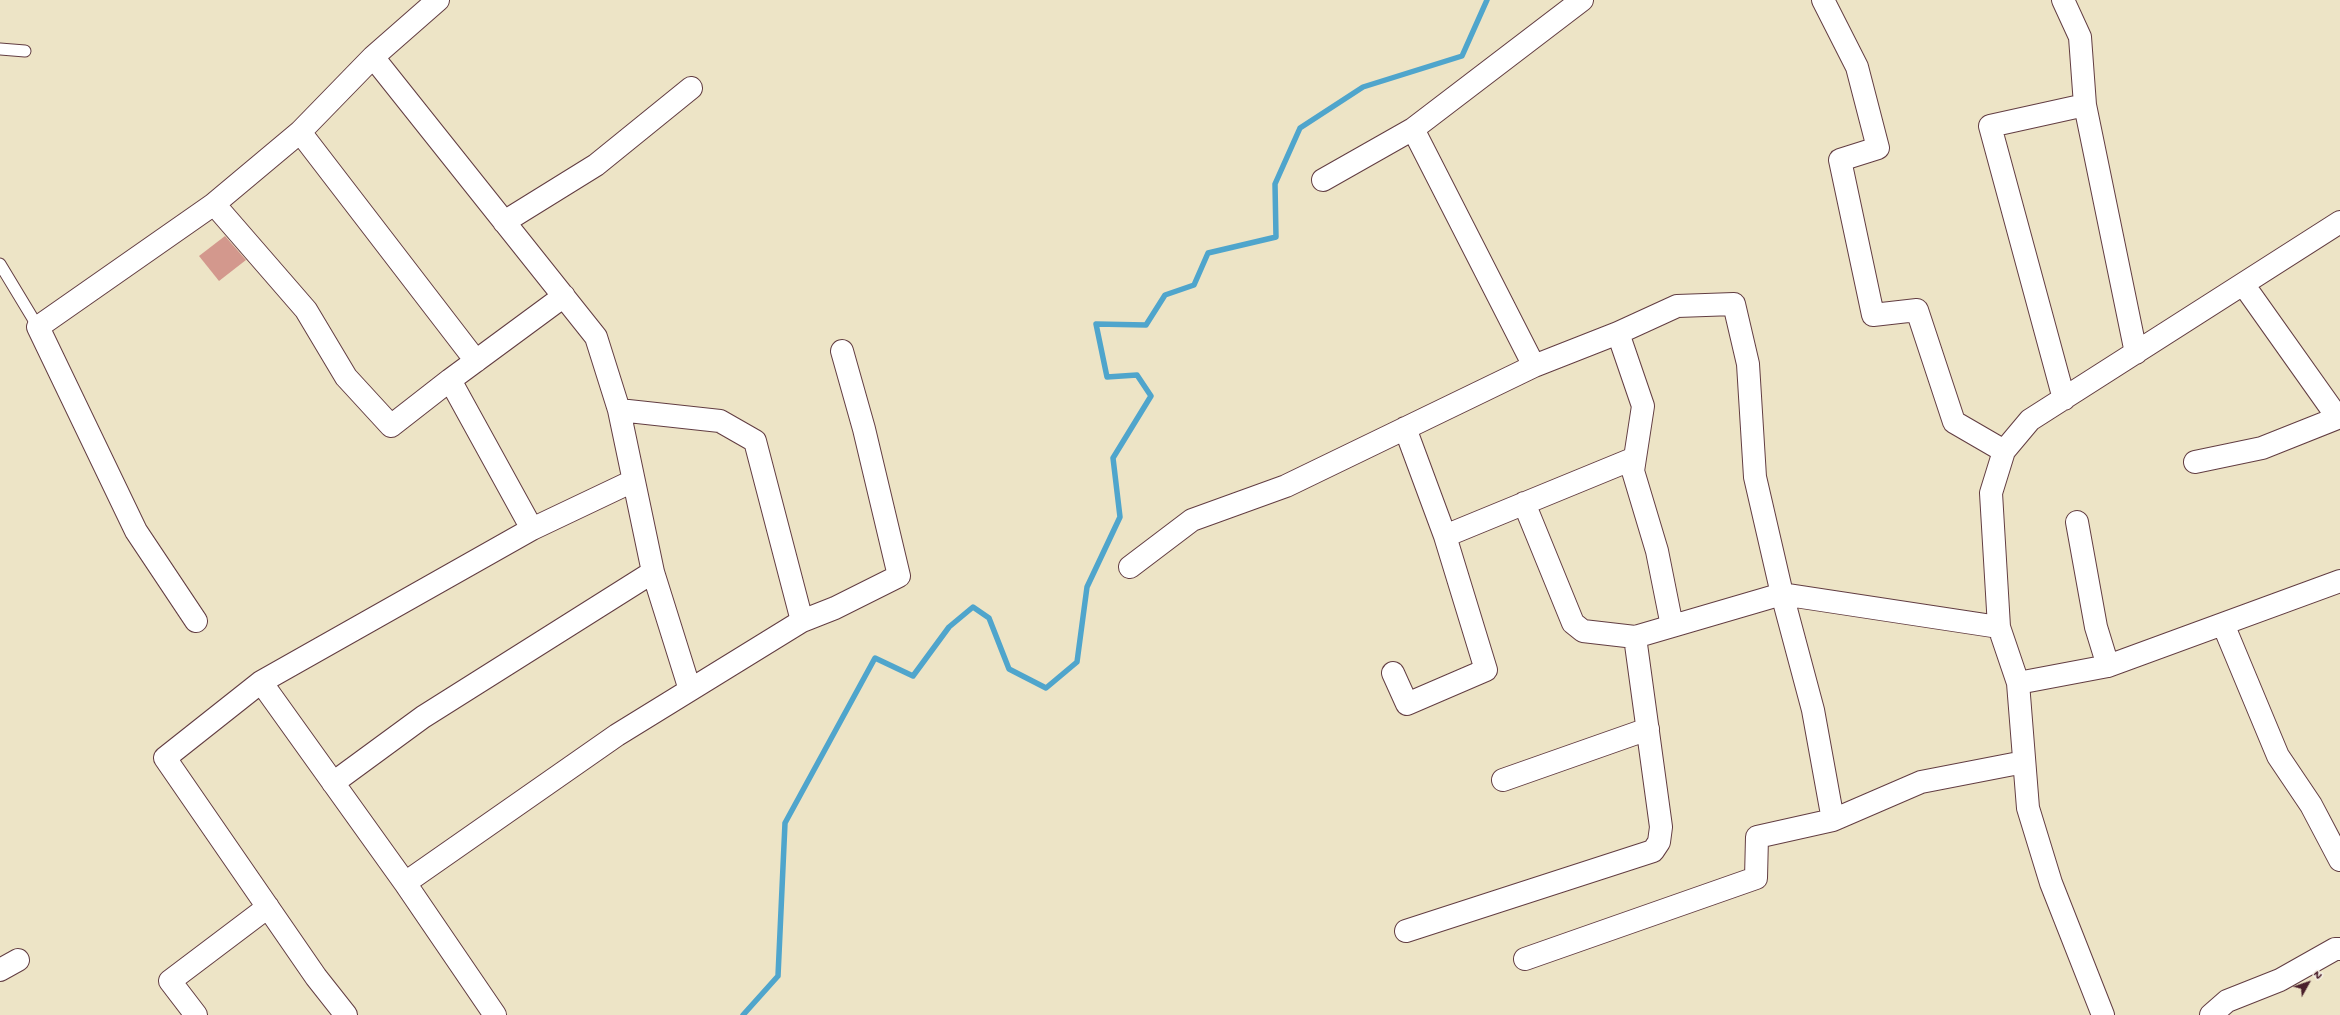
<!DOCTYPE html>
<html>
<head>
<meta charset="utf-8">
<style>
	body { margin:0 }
	#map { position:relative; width:2340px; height:1015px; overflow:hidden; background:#ede4c6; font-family:"Gochi Hand",sans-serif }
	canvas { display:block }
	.north { position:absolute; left:2288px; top:963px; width:40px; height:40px; -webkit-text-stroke:3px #f7f3e8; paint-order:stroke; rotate:50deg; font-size:11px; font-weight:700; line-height:16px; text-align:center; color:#4a1f2b }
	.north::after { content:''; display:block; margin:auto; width:14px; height:18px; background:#4a1f2b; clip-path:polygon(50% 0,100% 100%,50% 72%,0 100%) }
</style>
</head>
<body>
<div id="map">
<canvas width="2340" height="1015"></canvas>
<div class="north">N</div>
</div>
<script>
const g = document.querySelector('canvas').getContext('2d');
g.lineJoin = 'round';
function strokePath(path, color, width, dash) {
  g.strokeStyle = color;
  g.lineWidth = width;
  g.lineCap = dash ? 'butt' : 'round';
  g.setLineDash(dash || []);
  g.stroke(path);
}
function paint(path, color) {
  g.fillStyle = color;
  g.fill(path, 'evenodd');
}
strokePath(new Path2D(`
	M743,1015L778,976L785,823L875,658L913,676L949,627L973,607L989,618L1009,669L1046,688L1077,662L1087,587L1120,517L1113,458L1151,396L1137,375L1107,377L1096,324L1146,325L1165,295L1194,285L1208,253L1276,237L1275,184L1300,128L1363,87L1462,56L1487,0`), '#4fa5cc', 5.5);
paint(new Path2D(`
	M225,236L246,260L219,281L199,256Z`), '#d3988d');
const service = new Path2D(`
	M0,49L25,51
	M0,264L38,327`);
const minor = new Path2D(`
	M438,0L373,57L596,337L619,410L720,421L755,441L802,621L617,735L405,883L495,1015
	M1823,0L1857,67L1878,148L1840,160L1873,315L1917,310L1954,422L2004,451
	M2063,0L2080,37L2085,105L2136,353
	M373,57L300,132L214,204L306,310L346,377L391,426L450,380
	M1413,129L1534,366
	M300,132L476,361
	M1323,180L1413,129L1582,0
	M504,222L596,165L691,88
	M2243,284L2338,418
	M564,296L450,380L532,529L633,481
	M1618,333L1643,406L1633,471L1657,551L1672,626
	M2064,399L1990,126L2085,105
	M619,410L653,572L690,690
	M1405,428L1445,536
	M2195,462L2262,448L2340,417
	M1524,503L1573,623L1583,631L1635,637
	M2077,522L2096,627L2108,666
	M1130,567L1192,520L1286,486L1534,366L1618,333L1677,306L1734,304L1748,364L1755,477L1782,594L1813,710L1833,820L1757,837L1756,878L1525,959
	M196,621L136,531L38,327L214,204
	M802,621L835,608L899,576L864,429L842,351
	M2223,624L2278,756L2311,805L2340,860
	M1393,673L1407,704L1486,670L1445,536L1635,458
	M261,682L532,529
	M2018,683L2108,666L2340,581
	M1503,780L1648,729
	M333,783L423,717L653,572
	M1833,820L1921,782L2024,762
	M1406,931L1653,851L1659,842L1661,827L1635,637L1782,594L1999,627
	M0,970L18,960
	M196,1015L170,981L268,907
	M346,1015L316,977L165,758L261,682L405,883
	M2103,1015L2051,883L2028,808L2018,683L1999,627L1991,493L2004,451L2030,420L2340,222
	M2211,1015L2227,1001L2280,980L2335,949H2340`);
strokePath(service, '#623d42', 13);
strokePath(minor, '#623d42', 24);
strokePath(service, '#fff', 11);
strokePath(minor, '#fff', 22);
</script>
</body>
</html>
